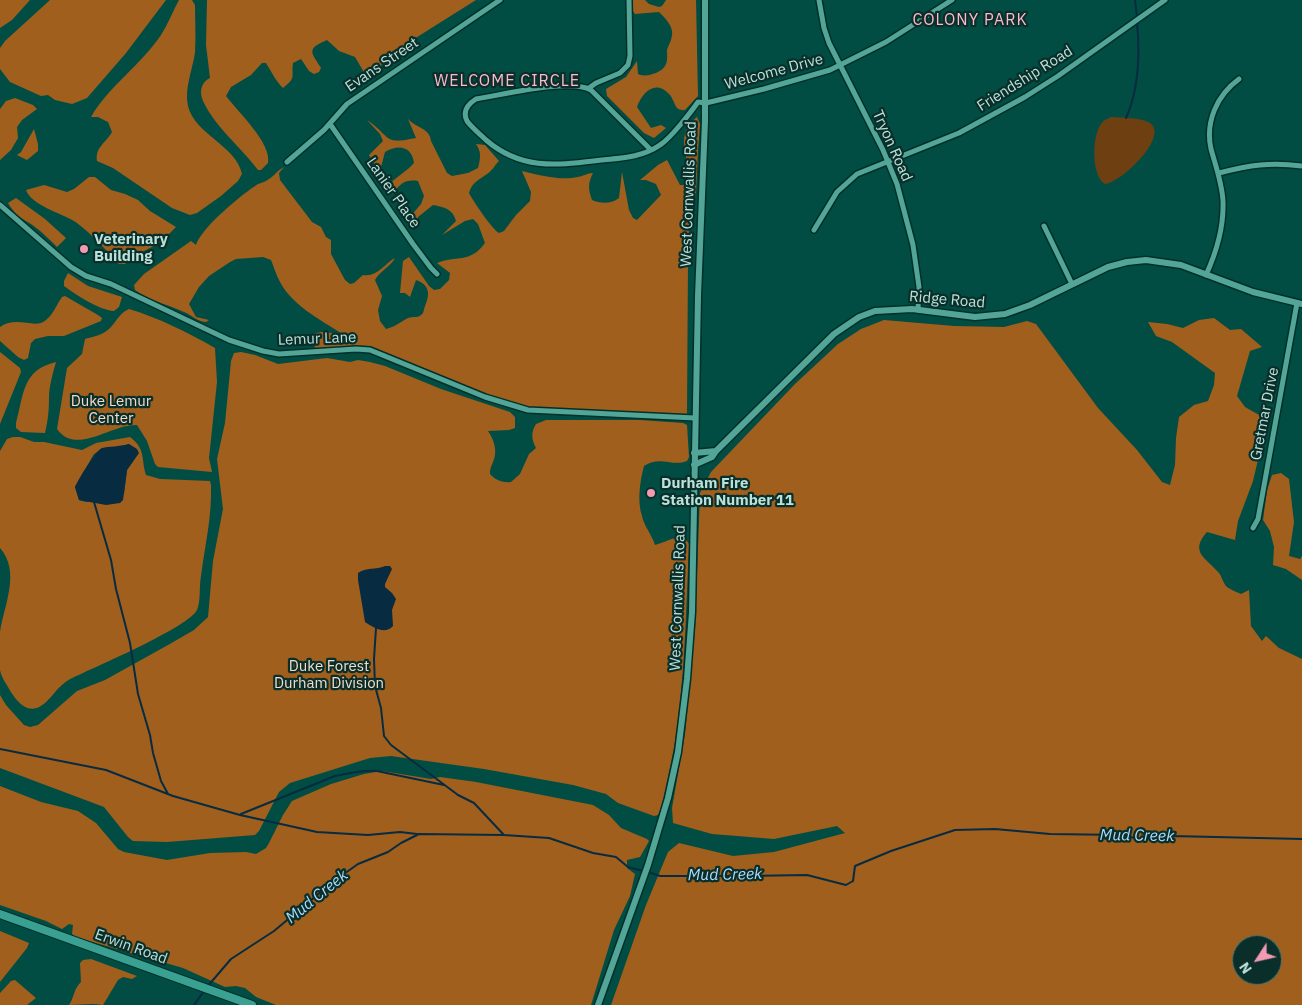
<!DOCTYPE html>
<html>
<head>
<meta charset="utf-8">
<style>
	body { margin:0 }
	#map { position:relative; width:1302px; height:1005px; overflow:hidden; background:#024d43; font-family:"IBM Plex Sans",sans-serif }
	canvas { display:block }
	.north { position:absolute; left:1232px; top:935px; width:50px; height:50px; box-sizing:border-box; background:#0a2e29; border:1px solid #517670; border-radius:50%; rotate:235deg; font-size:14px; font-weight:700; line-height:20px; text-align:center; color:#bbe2da }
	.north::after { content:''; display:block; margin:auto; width:18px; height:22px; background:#f19ab3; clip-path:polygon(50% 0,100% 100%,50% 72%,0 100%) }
</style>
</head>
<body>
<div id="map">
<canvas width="1302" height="1005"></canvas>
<div class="north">N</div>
</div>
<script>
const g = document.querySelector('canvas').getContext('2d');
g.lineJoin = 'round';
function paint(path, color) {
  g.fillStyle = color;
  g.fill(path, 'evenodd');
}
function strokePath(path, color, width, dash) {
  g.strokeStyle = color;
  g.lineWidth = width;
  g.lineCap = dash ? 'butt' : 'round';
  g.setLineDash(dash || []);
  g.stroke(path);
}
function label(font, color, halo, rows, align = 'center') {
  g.font = font + ' "IBM Plex Sans",sans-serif';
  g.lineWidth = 4.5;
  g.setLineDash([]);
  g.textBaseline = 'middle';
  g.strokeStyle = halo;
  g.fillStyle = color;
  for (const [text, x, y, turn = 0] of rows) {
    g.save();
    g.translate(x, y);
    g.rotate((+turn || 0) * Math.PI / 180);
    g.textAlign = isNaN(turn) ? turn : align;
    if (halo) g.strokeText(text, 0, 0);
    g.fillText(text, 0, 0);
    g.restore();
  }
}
paint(new Path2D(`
	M1111,117C1122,118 1140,117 1150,123C1170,137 1119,184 1105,184C1091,176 1092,135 1101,124C1104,120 1107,119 1111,117Z`), '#6e4011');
paint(new Path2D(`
	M0,0H30L12,20L0,28Z
	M50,0H166L126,53L87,98L72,104L55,100L48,95L41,96L10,82L0,69V48L5,41Z
	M179,0H192L195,5C195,21 196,37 195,52C193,69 184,88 188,106C195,135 236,145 242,174L238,181L221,196L197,213L190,215L172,208L113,168L97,161C95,147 106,143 112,132L108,122L98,117H91C109,86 141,65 161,35C168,24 173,11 179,0Z
	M207,0H476L414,39L368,75L365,74L355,57L339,51L327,40C305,49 312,53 321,68L319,72L314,74L309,71L301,59L293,63C291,77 297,77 283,88C277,83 271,71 266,63H262L251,75L231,87L226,96C237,111 272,143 268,163L261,170H258C241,147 215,127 203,101C199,92 201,82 210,78L206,45Z
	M632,0H645L649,4L659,7L662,6L666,0H696L698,96L685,110C682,110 679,110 677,108C674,104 673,98 669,94C655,79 642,93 637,107L651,128L661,125L666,128L654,138L644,133L607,96L606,89L626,77L637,61L638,74C645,78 661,73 665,66C668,62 667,55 667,50C669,44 673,38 672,31C671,24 664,17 659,12L635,14L632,10Z
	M15,98L33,105L37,109L22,120L17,127L18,138L11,150L0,160V109L6,101Z
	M697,117L700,124L698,150L696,192L689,228L688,261L687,415L550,410L521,406L465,388L414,364L368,348L344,347L315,350L314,334C327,329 336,335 347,340V337C325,322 293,307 280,282C276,275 274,267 271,260L263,257L236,259L230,262L209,276L199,287L189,304L196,317L209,320L206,322C196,321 192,315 184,312C167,304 150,301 135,290L134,285L144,274L191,241L196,245C201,228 242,194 258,184C261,183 265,182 269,179C274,176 278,170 284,167L279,173L280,180L312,222L321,227L326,237L331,240V254L345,280L350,284L354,283L363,275C378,277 384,264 395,258C390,267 380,271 375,280L382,296L378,310L380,321L386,329C395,327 400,322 408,318C413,316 419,319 423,313C424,311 424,308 425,306C430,294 430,285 416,280L410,297L405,293H400L403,261L409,257L429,286L434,290L440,289L449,280L450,273L437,263C456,255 470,264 485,243L478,224L473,219L465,221L442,235L456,221C453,209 444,207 433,205L418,217L416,223L410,221V217L421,204L424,196L418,181C406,179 400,183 393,194L387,186C396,177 406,172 414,163C412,146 398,144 385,152L381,167L376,166L372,161L369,155L383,141L380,134L367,120C392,137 382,145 416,138L408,119C416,128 430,128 431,141L447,173L452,176L468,173L478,168C480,160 482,152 476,144L485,145L499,161C495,165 492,171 487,174C479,180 472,182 469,193C473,201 492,229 499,233L504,231L516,215L530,201L531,192L522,171C539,175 560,181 578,177C584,176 587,173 593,173C588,183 588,189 592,200C601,204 611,204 619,198L622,172L629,210L633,218L637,220L661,195L656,184L646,180H640L658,165L667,160L680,185H686C695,161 670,138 697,117Z
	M34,129L38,144V151L27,160L17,155L21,152Z
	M89,177H95L111,190L125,194L138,200L150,211L176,227L163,240L152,247L142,252L125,264H119C107,251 88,230 74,221C61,213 31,205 26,190L44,185L67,192L74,189Z
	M16,198L45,219L66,238L57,247C51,241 45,235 39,230C25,218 19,221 8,203Z
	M68,273L88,286L122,297L119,307L114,311C99,310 76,295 64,286V281Z
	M65,296L98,315L102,318L101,321L64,336H48L35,339L31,343L28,358L24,360L18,357L0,341V327C17,315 35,330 46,320C53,315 57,304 62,297Z
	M129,309C159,318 187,332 215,348L217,382L209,458L212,472L158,467L155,464L147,441L137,425C111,424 76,456 57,429L67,368L82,354L85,339C91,337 99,336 105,332C115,326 118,313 129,309Z
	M1214,318L1230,330L1241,329L1262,347L1250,351L1237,396L1245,407L1261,416L1266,426L1253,481L1238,521L1235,540L1207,532C1189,552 1206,558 1219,573C1222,577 1223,583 1227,587C1231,590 1237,592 1241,594L1249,590L1251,626L1262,641L1266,636L1279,648L1302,659V1005H611L646,905L668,852L679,843L733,856L774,852L845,833L837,826L774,839L712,834L673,823L672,808L685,734L695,630L700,493L711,472L795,384L838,344L861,329L884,320L954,326L1004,327L1027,321L1036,324L1098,408L1137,450L1162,482L1170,485L1175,465L1176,438L1179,417L1194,405L1208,401L1214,385L1215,373L1172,342L1156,336L1148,322L1167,324L1183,328L1199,320ZM1242,945H1272V975H1242Z
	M0,352L20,368L21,372L0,424Z
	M241,352L255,355L278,364L327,358L350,362L358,360L370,362L385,366L441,389L510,412L515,417V428L509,430L488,431C494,440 498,451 493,462C491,467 490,468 490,474C495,480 503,483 511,482L520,474L529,454L536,448C531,439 531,432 536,424L546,420H640L683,423L687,425L689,457L687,461C672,467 660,455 644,466C640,481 637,501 642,516C644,526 652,535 655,545C668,542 670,537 685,538L689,544C686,610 685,677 675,742C671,764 666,787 661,809L658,815L654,816L618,803L606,794L573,785L484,769L391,756L370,758L290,783L279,792L259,831L255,835L167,842L133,841L128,837L104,807L0,768V695L6,705L24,725L30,727L38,725L77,691L105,680L168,645L194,630L208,617L213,561L223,509L217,459L225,423L231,361L234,353Z
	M56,362C53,373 49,386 49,398C49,411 48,420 45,433L21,432L16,428V423C24,394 22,370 56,362Z
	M13,437H20L34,442H44L82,450L96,443L130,437C146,449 141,459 146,475L160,479L210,481L211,485C212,517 205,545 201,576C199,586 201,601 197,610C189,626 105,663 85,672C77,676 68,679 62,685C51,694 40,718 22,705C17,701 11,693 8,687C5,682 1,676 0,670C0,659 0,643 0,632C4,605 21,572 0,548V451L7,439ZM129,444L138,454L127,470L124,494L86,502L79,500L75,487L94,454L103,448L117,447Z
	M1281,473L1289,479L1294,522L1289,556L1300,559L1302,556V580L1286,569L1273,565L1274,547L1270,531L1263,520L1267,490L1272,475Z
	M382,771L431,779L440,777L476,782L593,805L609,815L621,828L647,839L649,841L640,857L627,860V868L635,874L630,896L614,930L591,1005H276L256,997L245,988L236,986L225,987L183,968L75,937L72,934L73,925L69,924L62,929L46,921L0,905V786L41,802L78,811L96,823L118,849L124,852L167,860L210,853L246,852L256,854L266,848L269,843L283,815L292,801L331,784L364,774Z
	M0,931L29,943L27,948L0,982Z
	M91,959L137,976L132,979L123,977L118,980L103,1005C92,1003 81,1005 69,1005C74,998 74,988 81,982L80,963L83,960Z
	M15,980L36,998L27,1005H0V993L11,981Z`), '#a05f1d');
paint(new Path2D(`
	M129,444L137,449L139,453L127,470L123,500L120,503L106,505L79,500L75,487C78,480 96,450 102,448C109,446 119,447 129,444Z
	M385,566H390L392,569L385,584V587L392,593L396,599L392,610L393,626C385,635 374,628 365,622L358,580V573C366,567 376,570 385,566Z`), '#072b41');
strokePath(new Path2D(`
	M1135,0L1137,17
	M1126,118C1139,89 1140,54 1137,22
	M94,502L111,560L116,589L130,643L138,694L150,735L153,753L161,781L168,794
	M376,628L374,659L375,686L381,708L384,736L391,745L458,795L474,803L504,835
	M0,749L106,770L173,796L240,815L317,832L368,835L400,832L417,834
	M241,814L335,776C349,773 363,770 377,771L444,785
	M648,872L660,876H745L807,875L846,885L853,881L855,866L891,851L955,830L995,829L1050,834L1122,835L1139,839L1172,836L1302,839
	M207,987L231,959L274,931L334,881L358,864L388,852L401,843L419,834L504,835L549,838L593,853L616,857L628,867L643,871
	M194,1005L204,991`), '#072b41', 2);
const minor = new Path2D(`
	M819,0L824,28L829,43L883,150L897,184L913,245L919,287L918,310
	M589,88L596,83L620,73L628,65L630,56L629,0
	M330,124L413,244L431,268L437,274
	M651,150L591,90C570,78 502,95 476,99C468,104 462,111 467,121C472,128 480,134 486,140C522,171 558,165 602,160C622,158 643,157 660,145C670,139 691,112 698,102L706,103L764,89L830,70L886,42L952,0
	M287,162L324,130L347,104L500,0
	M1219,173C1250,165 1270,162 1302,166
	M0,205L71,267L86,276L111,284L229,340L263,351L279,354L356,349L370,350L485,397L528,410L695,418
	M1044,226L1072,284
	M814,230L837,192L857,174L959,133L1025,97L1058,76L1165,0
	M1206,275C1217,251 1224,227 1223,201C1222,183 1216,167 1211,149C1205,122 1217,95 1239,79
	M1253,528L1258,519L1297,303`);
const tertiary = new Path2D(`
	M694,453L716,451
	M694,465L712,457L716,451L834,334L859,317L875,311L912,309L975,317L1005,314L1030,305L1108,267L1127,262L1146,260L1181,265L1253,292L1302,304
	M598,1005L648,865L668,798L678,752L687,679L692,612L698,296L705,121V0`);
const secondary = new Path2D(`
	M0,914L252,1005`);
strokePath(minor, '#003029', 8);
strokePath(tertiary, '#003029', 9);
strokePath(secondary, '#003029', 10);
strokePath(minor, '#53a597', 5);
strokePath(tertiary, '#53a597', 6);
strokePath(secondary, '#3aa192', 8);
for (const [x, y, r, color] of [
	[84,249,5,"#f19ab3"],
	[651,493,5,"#f19ab3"]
]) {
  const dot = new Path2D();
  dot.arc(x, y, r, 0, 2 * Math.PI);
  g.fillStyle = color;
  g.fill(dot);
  strokePath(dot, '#0a2e29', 2);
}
label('15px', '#bbe2da', '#0a2e29', [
	["Evans Street",382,65,-34],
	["Welcome Drive",774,72,-15],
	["Friendship Road",1025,79,-32],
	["Tryon Road",892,146,66],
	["Lanier Place",393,193,55],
	["West Cornwallis Road",689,194,-88],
	["Ridge Road",947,300,5],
	["Lemur Lane",317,339,-2],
	["Gretmar Drive",1265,414,-79],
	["West Cornwallis Road",678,598,-88],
	["Erwin Road",131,947,20]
]);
label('bold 15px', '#bbe2da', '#0a2e29', [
	["Veterinary",94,240],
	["Building",94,257],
	["Durham Fire",661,484],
	["Station Number 11",661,501]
], 'left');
label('15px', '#f3dcca', '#0a2e29', [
	["Duke Lemur",111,402],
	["Center",111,419],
	["Duke Forest",329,667],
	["Durham Division",329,684]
]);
g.letterSpacing = '1px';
label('16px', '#fcbacc', '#0a2e29', [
	["COLONY PARK",970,20],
	["WELCOME CIRCLE",507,81]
]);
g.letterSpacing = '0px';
label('italic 16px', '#abdafd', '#0a2e29', [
	["Mud Creek",1137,836,1],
	["Mud Creek",725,875,-1],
	["Mud Creek",317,897,-39]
]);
</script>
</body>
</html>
